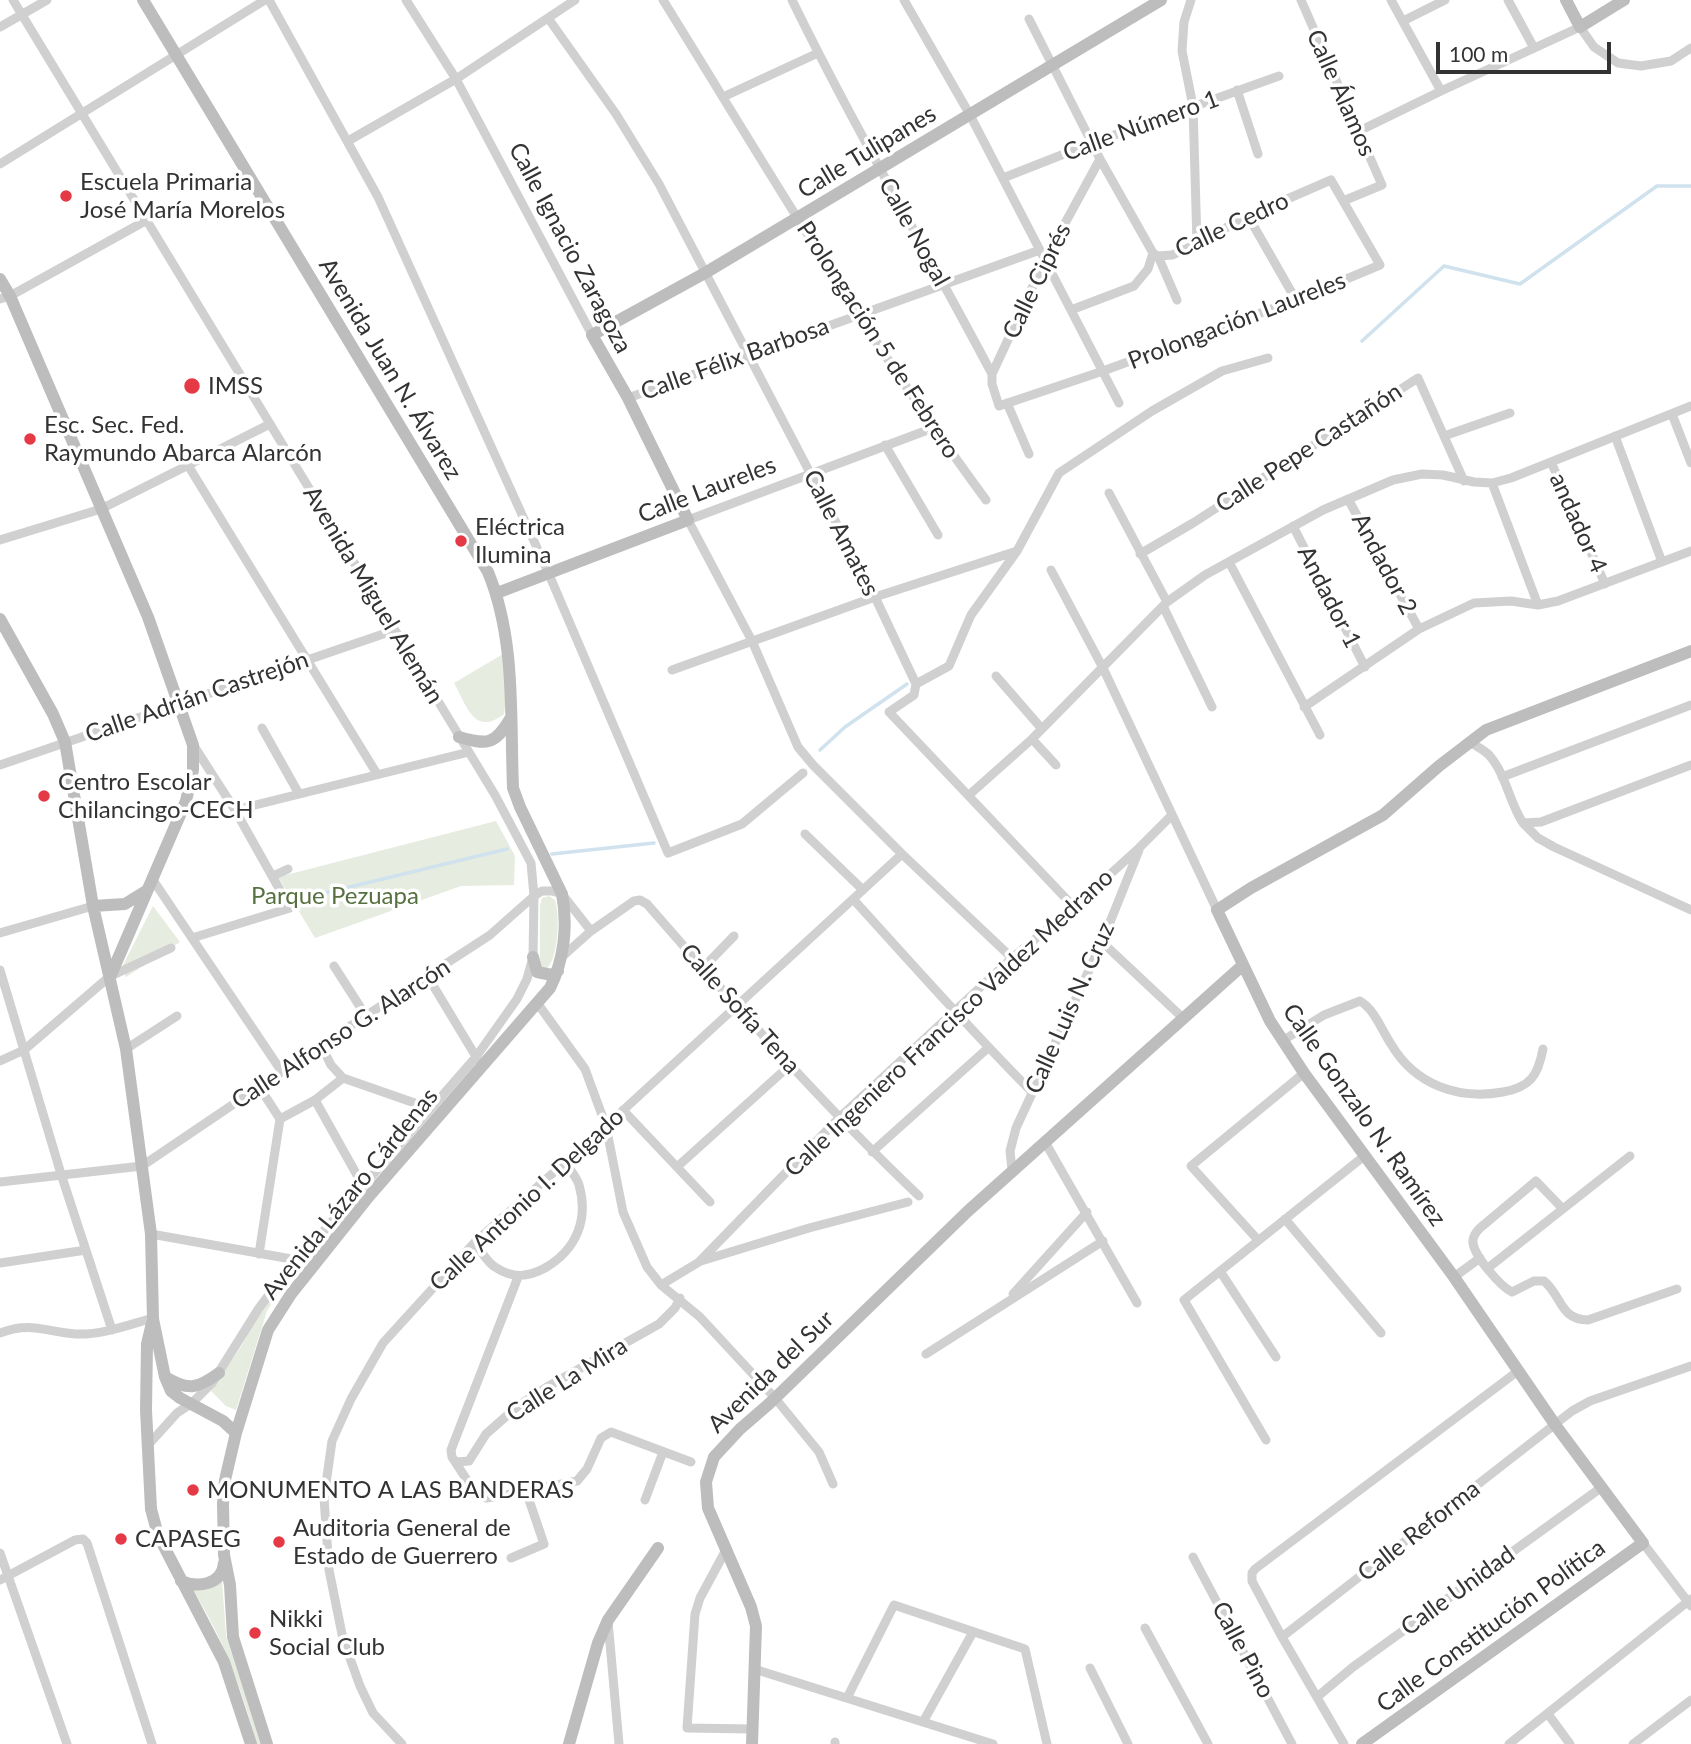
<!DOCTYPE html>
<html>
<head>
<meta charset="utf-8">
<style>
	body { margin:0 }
	#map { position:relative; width:1691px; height:1744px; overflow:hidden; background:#fff; font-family:Lato,sans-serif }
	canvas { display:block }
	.scale { position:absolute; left:1436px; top:42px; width:175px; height:32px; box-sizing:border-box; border:4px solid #333; border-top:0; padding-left:9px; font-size:21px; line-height:24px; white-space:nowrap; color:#333; -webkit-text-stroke:5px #fff; paint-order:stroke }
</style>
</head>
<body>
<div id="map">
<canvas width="1691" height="1744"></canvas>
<div class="scale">100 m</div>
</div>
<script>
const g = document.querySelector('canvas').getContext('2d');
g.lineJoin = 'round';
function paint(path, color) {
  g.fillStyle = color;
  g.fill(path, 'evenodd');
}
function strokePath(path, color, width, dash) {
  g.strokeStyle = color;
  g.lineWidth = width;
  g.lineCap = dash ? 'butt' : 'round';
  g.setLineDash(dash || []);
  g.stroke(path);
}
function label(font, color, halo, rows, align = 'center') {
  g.font = font + ' Lato,sans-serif';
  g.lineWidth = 7;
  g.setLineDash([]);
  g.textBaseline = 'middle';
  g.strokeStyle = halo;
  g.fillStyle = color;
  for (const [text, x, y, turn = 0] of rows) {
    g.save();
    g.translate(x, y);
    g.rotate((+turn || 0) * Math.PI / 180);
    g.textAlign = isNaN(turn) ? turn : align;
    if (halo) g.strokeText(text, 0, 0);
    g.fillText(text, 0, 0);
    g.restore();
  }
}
paint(new Path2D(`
	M503,654L506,700L504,714C474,737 467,706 454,683Z
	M496,821L515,856L514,885L461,886L315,938L278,877Z
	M549,896L555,900C560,914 559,961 545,970L540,966V905L542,898Z
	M153,906L180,942L126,977L121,969Z
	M368,1183L281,1289L267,1311L236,1410L226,1406L211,1391L242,1345L255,1319L285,1278Z
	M222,1580L226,1636L262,1744H257C242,1690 223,1638 193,1590Z`), '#e6ecdf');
strokePath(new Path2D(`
	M1362,341L1444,266L1520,284L1657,186H1691
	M820,750L845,727L907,684
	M552,854L654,843
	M296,900L507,849`), '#cfe2ee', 3.5);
strokePath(new Path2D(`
	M13,0L495,795L531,863L534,896L533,957L527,979L517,999L476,1057L278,1283L259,1308L212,1383L192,1403L177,1413L149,1444
	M269,0L378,197L548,572L668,853L742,824L803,773
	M406,0L456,79L592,335
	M663,0C767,168 868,340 986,500
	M792,0C854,127 926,249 992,374
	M904,0L970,115L1119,403
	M1191,0L1184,22L1182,51L1193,106L1197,243
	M1301,0L1382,185L1343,201
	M1391,0L1441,91
	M1508,0L1534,48
	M548,18L616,114L659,184L875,597L916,684L914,695L889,712L1074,907
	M1029,19L1100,159L1153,253
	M1403,21L1445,0
	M0,27L47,0
	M1237,90L1258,154
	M723,97L818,53
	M1357,132L1441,91L1580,27L1594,47L1618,63L1641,66L1671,61L1691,48
	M348,141L456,79L575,0
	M1100,159L1045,260L992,374V384L999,406L1103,371L1296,300L1380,265L1331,180L1248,216L1184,250L1172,255L1158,256L1153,253
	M0,164L265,0
	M1003,178L1092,143L1279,76
	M1248,216L1296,300
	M1158,256L1177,300
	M0,299L10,296L147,220
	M1071,310L1134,286L1148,269L1153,253
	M628,398L1040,250
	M1007,403L1029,454
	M1672,414L1691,463
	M933,428L688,520L752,641L798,747L813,765L902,854L1012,958
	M1444,436L1510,413
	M1615,436L1662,562
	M885,445L938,535
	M1551,462L1605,584
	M189,467L377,774
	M1492,483L1538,605
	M1109,493L1167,602
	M1348,499L1419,629
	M1293,526L1365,667
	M0,540L101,509L270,424
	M1140,554L1193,523L1418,378L1464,481
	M1229,562L1320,735
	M1051,570L1103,668L1217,910
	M1163,606L1212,707
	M672,670L875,597L1017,551
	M996,676L1042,729
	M916,684L949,666L971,615L1017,551L1059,473L1152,411L1222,371L1268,358
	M1304,707L1419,629L1474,603L1511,601L1538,605L1558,601L1691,551
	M262,728L299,794
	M1032,739L1056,765
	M1470,742C1476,746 1484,750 1489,755C1506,774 1509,802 1523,823L1541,822L1691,765
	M0,765L395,630
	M1502,777L1691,705
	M969,795L1032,739L1167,602L1205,575L1323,510L1393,480L1422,474L1443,475L1474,482L1492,483L1511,478L1691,406
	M235,810L469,752
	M1523,823L1538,838L1554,847L1691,910
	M805,834L863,890
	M273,876L288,869
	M153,880L282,1072
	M853,899C912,964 970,1030 1032,1092
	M0,933L93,906
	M192,938L290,908L235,810L194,746
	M1102,942L1184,1019
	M563,956L591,931L634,901L640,900L647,904C734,1004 822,1104 919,1196
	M334,966L366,1016
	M703,968L734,936
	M0,970L61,1174L112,1330
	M428,977L478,1060
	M538,1004L585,1069L606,1126L623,1212L647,1267L661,1285L700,1317L775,1398L819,1452L833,1484
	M1282,1041L1324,1015L1360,1001C1375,1010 1381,1029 1391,1044C1415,1085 1458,1100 1503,1092C1531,1087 1538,1075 1543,1049
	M321,1045L331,1065L343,1078L429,1108
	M126,1049L177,1016
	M0,1061L24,1050L109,977L171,948
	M315,1100L362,1184
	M623,1110L710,1202
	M280,1119L315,1100L343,1078
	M1045,1142L1137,1303
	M872,1152L988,1048
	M677,1167L789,1066
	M1012,1170L1010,1151L1016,1128L1102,942L1139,850
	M0,1182L142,1166L321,1045L490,935L534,896L542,891H552L562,894L591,931
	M1563,1209L1536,1181L1480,1228C1476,1232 1472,1237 1473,1243C1475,1257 1500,1286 1512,1292L1534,1281H1544C1562,1296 1560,1320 1588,1320L1677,1289
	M1285,1219L1381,1333
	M151,1234L297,1260
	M1258,1240L1191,1166L1304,1073
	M475,1242C480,1250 487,1262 495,1267C513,1279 528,1277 545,1268C576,1250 589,1220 579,1185C577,1177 569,1169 565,1162
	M259,1254L280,1119L260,1088
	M701,1261L809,1228L908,1202
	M0,1263L86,1250
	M1488,1268L1630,1156
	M1220,1271L1276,1357
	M518,1277L451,1450L452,1457L474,1491L486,1498L500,1496L577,1481L587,1469L601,1438L611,1432L691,1462
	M1454,1277L1480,1258
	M661,1285L699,1262L840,1117L1012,958L1074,907L1139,848L1172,815
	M1013,1294L1087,1212
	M0,1333C32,1321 45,1332 76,1334C102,1335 128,1325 153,1318
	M926,1354L1103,1241
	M1266,1440L1184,1300L1363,1157
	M456,1462L469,1461L486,1434L519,1405L547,1387L659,1324L675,1308L680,1298
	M645,1500L663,1452
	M1643,1543L1691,1606
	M727,1548L700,1598L695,1614L687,1728L752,1729
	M0,1553L67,1744
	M1193,1557L1292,1744
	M511,1558L544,1544L526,1491
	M0,1580L75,1540L83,1539L87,1543L152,1744
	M608,1621L619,1744
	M1145,1628L1208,1744
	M1282,1637L1572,1411L1590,1401L1691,1366
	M1090,1668L1128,1744
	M754,1669L993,1744
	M1317,1697L1353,1667L1602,1487
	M847,1698L894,1605L1025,1649L1047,1744
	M1548,1714L1570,1744
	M923,1722L973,1632
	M402,1744L373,1713L360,1686L343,1639L329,1570L324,1498L332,1441L351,1399L383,1343L475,1242L606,1126L902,854
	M835,1744V1742
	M1344,1744L1282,1637L1252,1581V1573L1255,1569L1518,1371
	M1509,1744L1691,1599
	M1633,1744L1691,1700`), '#d0d0d0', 9);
strokePath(new Path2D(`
	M143,0L488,572C516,640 510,715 513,788L520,807L562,894C568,926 564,960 550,988L370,1195L291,1294L268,1330L236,1433L225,1480L223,1504L224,1555L230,1585L233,1637L267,1744
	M1566,0L1580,27L1624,0
	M0,279L10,296L148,617L193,745V770L186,801L110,977
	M497,593L688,520L628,398L592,335L705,273L1161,0
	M0,619L53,714L65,742L93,906L126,1049L151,1234L153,1319L165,1377L171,1391L180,1398L223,1421L236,1433
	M459,737C487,745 495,745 510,719
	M93,906L125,904L146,891
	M533,957L537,972L552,975L558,971
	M152,1323L147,1344L146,1410L151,1509L158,1535L224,1662L251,1744
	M165,1377C188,1391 197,1389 219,1373
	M181,1581C198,1588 222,1585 224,1563
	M569,1744L598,1643L608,1620L658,1548
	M752,1744L756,1626L751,1607L708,1508L706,1482L714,1457L740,1429L770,1403L968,1211L1243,965
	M1362,1744L1643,1543L1556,1426L1454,1277L1304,1073L1270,1021L1217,910L1251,888L1383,815L1439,766L1486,730L1691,651`), '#bdbdbd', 12);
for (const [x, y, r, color] of [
	[66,196,7,"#e63946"],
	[192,386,9,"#e63946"],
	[30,439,7,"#e63946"],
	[461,541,7,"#e63946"],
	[44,796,7,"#e63946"],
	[193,1490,7,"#e63946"],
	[121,1539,7,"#e63946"],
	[279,1542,7,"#e63946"],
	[255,1633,7,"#e63946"]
]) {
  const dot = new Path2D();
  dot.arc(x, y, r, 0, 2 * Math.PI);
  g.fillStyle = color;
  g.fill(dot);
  strokePath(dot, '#fff', 2.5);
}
label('24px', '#333', '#fff', [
	["Calle Álamos",1341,93,66],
	["Calle Número 1",1141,126,-20],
	["Calle Tulipanes",867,152,-31],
	["Calle Cedro",1232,225,-25],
	["Calle Nogal",914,232,61],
	["Calle Ignacio Zaragoza",570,248,62],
	["Calle Ciprés",1037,281,-64],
	["Prolongación Laureles",1237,321,-21],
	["Prolongación 5 de Febrero",878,340,57],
	["Calle Félix Barbosa",735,359,-20],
	["Avenida Juan N. Álvarez",390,369,59],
	["Calle Pepe Castañón",1309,448,-33],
	["Calle Laureles",707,490,-21],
	["andador 4",1578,523,66],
	["Calle Amates",841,533,63],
	["Andador 2",1384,564,62],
	["Avenida Miguel Alemán",373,595,59],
	["Andador 1",1329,597,63],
	["Calle Adrián Castrejón",197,697,-19],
	["Calle Luis N. Cruz",1070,1008,-66],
	["Calle Sofía Tena",740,1009,48],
	["Calle Ingeniero Francisco Valdez Medrano",949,1023,-43],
	["Calle Alfonso G. Alarcón",341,1034,-33],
	["Calle Gonzalo N. Ramírez",1364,1115,55],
	["Avenida Lázaro Cárdenas",350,1194,-51],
	["Calle Antonio I. Delgado",527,1200,-43],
	["Avenida del Sur",771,1372,-44],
	["Calle La Mira",567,1380,-32],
	["Calle Reforma",1419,1531,-38],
	["Calle Unidad",1458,1591,-36],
	["Calle Constitución Política",1491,1626,-36],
	["Calle Pino",1243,1650,62]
]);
label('24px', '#333', '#fff', [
	["Escuela Primaria",80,182],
	["José María Morelos",80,210],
	["IMSS",208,386],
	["Esc. Sec. Fed.",44,425],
	["Raymundo Abarca Alarcón",44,453],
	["Eléctrica",475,527],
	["Ilumina",475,555],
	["Centro Escolar",58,782],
	["Chilancingo-CECH",58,810],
	["MONUMENTO A LAS BANDERAS",207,1490],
	["Auditoria General de",293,1528],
	["Estado de Guerrero",293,1556],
	["CAPASEG",135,1539],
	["Nikki",269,1619],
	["Social Club",269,1647]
], 'left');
label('24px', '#56703f', '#fff', [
	["Parque Pezuapa",335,896]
]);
</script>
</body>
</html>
